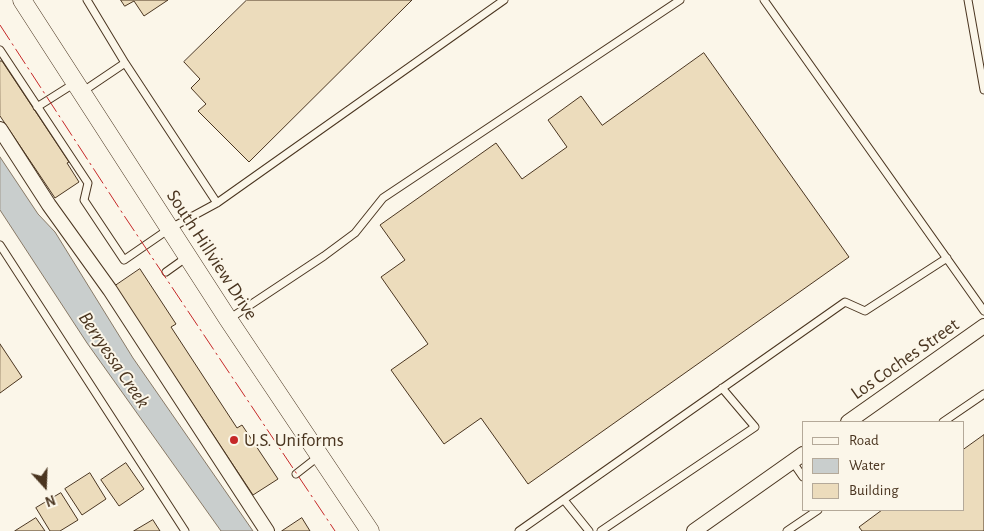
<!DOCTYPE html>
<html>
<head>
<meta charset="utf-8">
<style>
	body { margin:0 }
	#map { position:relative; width:984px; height:531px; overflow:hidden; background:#fbf6e9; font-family:"Alegreya Sans",sans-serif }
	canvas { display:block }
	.legend { position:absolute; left:802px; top:421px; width:162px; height:90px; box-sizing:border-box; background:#fbf6e9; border:1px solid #b4a999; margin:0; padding:6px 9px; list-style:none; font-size:15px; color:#4a3520 }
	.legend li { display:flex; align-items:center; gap:10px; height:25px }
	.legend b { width:25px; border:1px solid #b4a999 }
	.north { position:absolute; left:20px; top:461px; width:50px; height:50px; -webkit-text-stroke:4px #fbf6e9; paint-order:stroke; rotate:160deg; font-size:14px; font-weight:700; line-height:20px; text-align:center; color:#4a3520 }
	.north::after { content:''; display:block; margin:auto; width:18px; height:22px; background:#4a3520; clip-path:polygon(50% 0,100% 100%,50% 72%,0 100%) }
</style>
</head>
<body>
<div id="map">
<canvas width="984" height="531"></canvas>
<ul class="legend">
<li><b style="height:6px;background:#fbf6e9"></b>Road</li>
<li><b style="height:14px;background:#c9cecd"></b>Water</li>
<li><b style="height:14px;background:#ecdcbc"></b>Building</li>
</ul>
<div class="north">N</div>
</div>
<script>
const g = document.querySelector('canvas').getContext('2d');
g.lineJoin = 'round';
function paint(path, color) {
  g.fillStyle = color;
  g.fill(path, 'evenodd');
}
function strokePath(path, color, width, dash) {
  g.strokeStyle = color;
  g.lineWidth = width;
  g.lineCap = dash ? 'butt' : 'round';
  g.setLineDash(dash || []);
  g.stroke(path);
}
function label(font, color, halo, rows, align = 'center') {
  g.font = font + ' "Alegreya Sans",sans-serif';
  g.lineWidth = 4;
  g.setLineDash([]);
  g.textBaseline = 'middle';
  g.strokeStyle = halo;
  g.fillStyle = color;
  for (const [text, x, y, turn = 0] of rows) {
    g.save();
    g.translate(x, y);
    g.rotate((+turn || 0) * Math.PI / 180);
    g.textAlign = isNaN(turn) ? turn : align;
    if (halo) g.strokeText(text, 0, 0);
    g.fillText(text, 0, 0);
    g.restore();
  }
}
const water = new Path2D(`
	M0,157L38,214L55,232L133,358L253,531H221L87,343L0,210Z`);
paint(water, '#c9cecd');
strokePath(water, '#887966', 1);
const building = new Path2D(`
	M121,0H168L144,16L134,1L125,6Z
	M247,0H412L249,162L198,111L206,104L191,88L200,79L184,62Z
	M704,53L849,257L528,484L481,418L444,444L391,370L428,344L381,277L405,260L380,225L496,143L522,179L567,147L548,120L581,96L602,125Z
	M0,61H2L69,162L67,163L79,182L55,198L0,116Z
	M140,269L176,324L171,327L237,428L242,425L278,479L253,495L115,286Z
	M0,344L22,377L0,393Z
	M984,435V531H862L859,527L882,510H963V450Z
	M126,463L144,489L119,506L101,480Z
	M90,473L106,499L82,515L65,489Z
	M61,493L78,520L60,531H50L36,508Z
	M36,518L45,531H15Z
	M302,518L310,531H282Z
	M153,520L160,531H134Z`);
paint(building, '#ecdcbc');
strokePath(building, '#4a3520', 1);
const service = new Path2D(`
	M87,0L125,63L217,203
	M764,0L984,311
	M968,0L984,90
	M0,50L88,183L84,200L124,260L169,229L217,203L504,0
	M82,92L125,63
	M37,107L75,83
	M0,245L185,531
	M166,272L187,257
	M229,319L324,256L355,233L383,198L680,0
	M943,422L984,394
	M792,461L803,477
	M296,474L319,456
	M564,500L589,531
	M519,531L845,302L865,311L947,258
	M601,531L755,427L722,388
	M787,531L818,510`);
const minor = new Path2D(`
	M0,129L49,205L110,290L267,531
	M848,422L984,326
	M694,531L803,454`);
const tertiary = new Path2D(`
	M22,0L228,319L370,531`);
strokePath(service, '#4a3520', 9);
strokePath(minor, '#4a3520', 16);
strokePath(tertiary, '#4a3520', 19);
strokePath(service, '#fbf6e9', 7);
strokePath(minor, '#fbf6e9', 14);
strokePath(tertiary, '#fbf6e9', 18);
strokePath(new Path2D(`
	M0,25L123,214L335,531`), '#c62828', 1, [18, 4, 2.5, 4]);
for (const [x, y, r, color] of [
	[234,440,5,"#c62828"]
]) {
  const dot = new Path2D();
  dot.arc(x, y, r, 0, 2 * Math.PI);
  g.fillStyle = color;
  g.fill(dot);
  strokePath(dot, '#fbf6e9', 2);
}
label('19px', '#4a3520', '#fbf6e9', [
	["South Hillview Drive",212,255,57],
	["Los Coches Street",905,359,-35]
]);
label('19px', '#4a3520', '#fbf6e9', [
	["U.S. Uniforms",244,440]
], 'left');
label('italic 20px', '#4a3520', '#fbf6e9', [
	["Berryessa Creek",114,360,56]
]);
</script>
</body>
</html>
